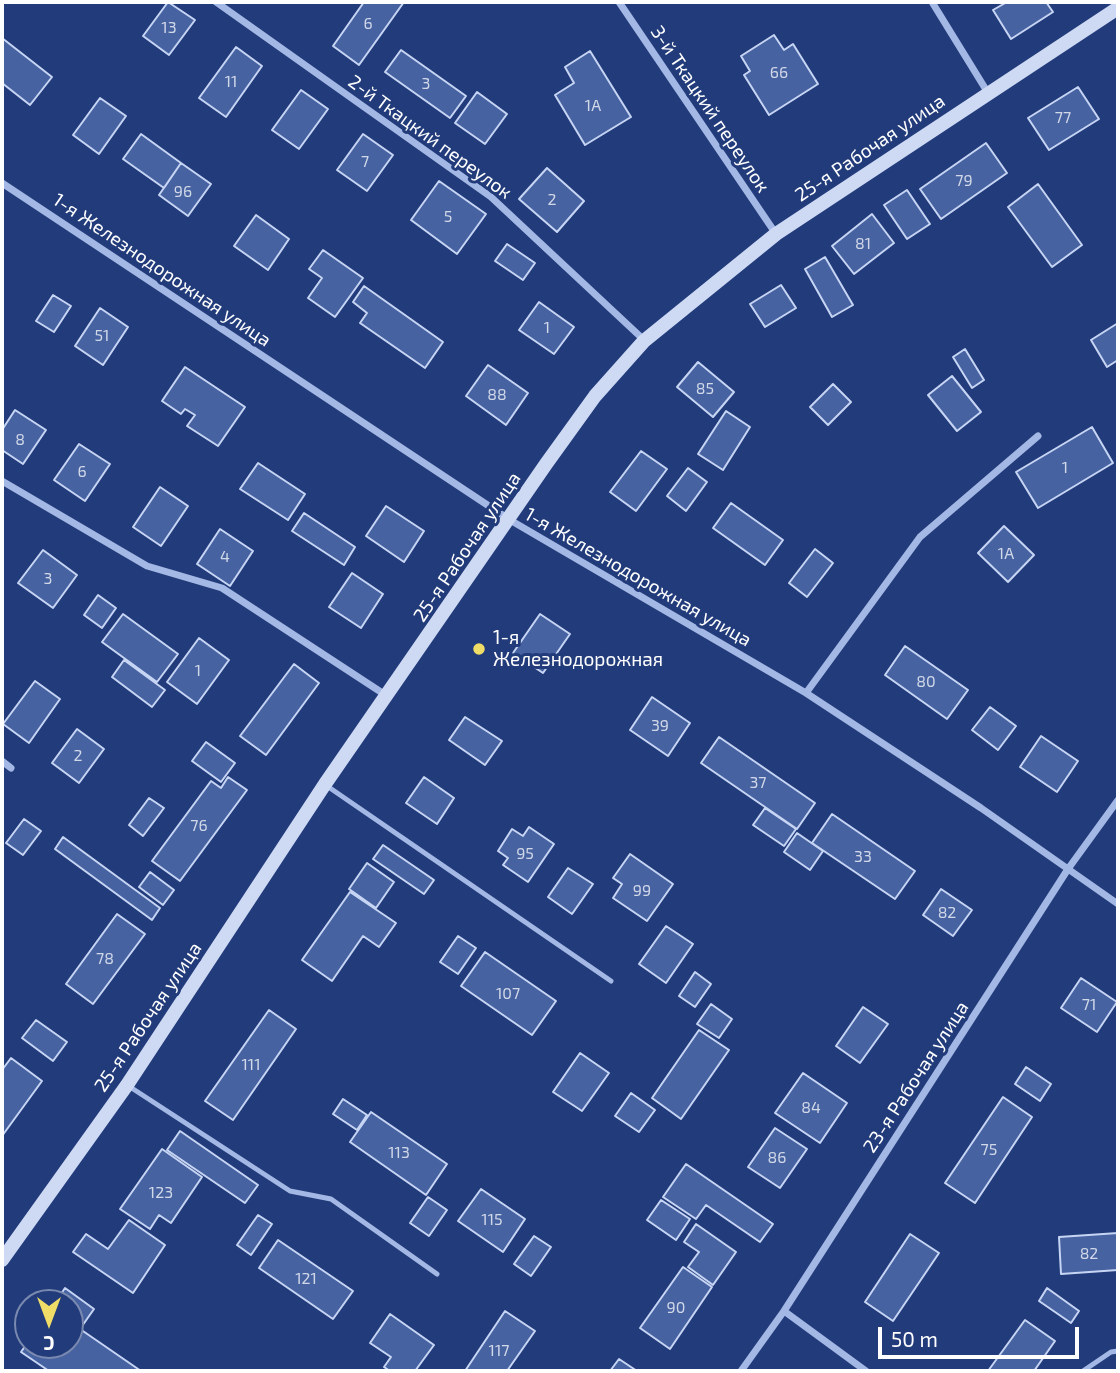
<!DOCTYPE html>
<html>
<head>
<meta charset="utf-8">
<style>
	body { margin:0 }
	#map { position:relative; width:1120px; height:1373px; overflow:hidden; background:#223b7a; font-family:"Exo 2",sans-serif }
	canvas { display:block }
	.frame { position:absolute; inset:0; border:4px solid #fff; pointer-events:none }
	.north { position:absolute; left:14px; top:1289px; width:70px; height:70px; box-sizing:border-box; background:#223b7a; border:2px solid #7a89af; border-radius:50%; rotate:180deg; font-size:19px; font-weight:700; line-height:28px; text-align:center; color:#fff }
	.north::after { content:''; display:block; margin:auto; width:24px; height:32px; background:#f0dd67; clip-path:polygon(50% 0,100% 100%,50% 72%,0 100%) }
	.scale { position:absolute; left:878px; top:1327px; width:201px; height:32px; box-sizing:border-box; border:4px solid #fff; border-top:0; padding-left:9px; font-size:21px; line-height:24px; white-space:nowrap; color:#fff; -webkit-text-stroke:5px #223b7a; paint-order:stroke }
</style>
</head>
<body>
<div id="map">
<canvas width="1120" height="1373"></canvas>
<div class="frame"></div>
<div class="north">С</div>
<div class="scale">50 m</div>
</div>
<script>
const g = document.querySelector('canvas').getContext('2d');
g.lineJoin = 'round';
function paint(path, color) {
  g.fillStyle = color;
  g.fill(path, 'evenodd');
}
function strokePath(path, color, width, dash) {
  g.strokeStyle = color;
  g.lineWidth = width;
  g.lineCap = dash ? 'butt' : 'round';
  g.setLineDash(dash || []);
  g.stroke(path);
}
function label(font, color, halo, rows, align = 'center') {
  g.font = font + ' "Exo 2",sans-serif';
  g.lineWidth = 6;
  g.setLineDash([]);
  g.textBaseline = 'middle';
  g.strokeStyle = halo;
  g.fillStyle = color;
  for (const [text, x, y, turn = 0] of rows) {
    g.save();
    g.translate(x, y);
    g.rotate((+turn || 0) * Math.PI / 180);
    g.textAlign = isNaN(turn) ? turn : align;
    if (halo) g.strokeText(text, 0, 0);
    g.fillText(text, 0, 0);
    g.restore();
  }
}
const building = new Path2D(`
	M168,2L195,20L169,55L143,36Z
	M364,2H404L359,65L333,46Z
	M1007,2H1046L1053,12L1011,39L993,10Z
	M774,35L784,50L793,44L818,84L769,115L744,75L750,71L741,56Z
	M2,38L52,77L30,105L2,83Z
	M236,47L262,66L226,117L199,98Z
	M401,50L466,96L450,118L385,72Z
	M590,51L631,117L585,145L555,95L574,83L565,67Z
	M1078,87L1099,119L1049,150L1028,118Z
	M301,90L328,109L299,149L272,130Z
	M477,92L507,114L485,144L455,123Z
	M100,98L126,116L99,154L73,135Z
	M141,134L181,163L164,188L123,159Z
	M363,134L393,155L367,191L337,170Z
	M986,143L1007,173L941,219L920,189Z
	M181,163L211,184L188,216L159,195Z
	M547,168L584,201L557,232L519,199Z
	M439,181L486,214L457,254L411,220Z
	M1038,184L1082,245L1052,267L1008,207Z
	M907,190L930,224L907,239L884,205Z
	M872,214L894,243L854,274L832,246Z
	M256,215L289,239L268,270L234,246Z
	M507,244L535,263L523,280L495,261Z
	M323,250L363,278L335,317L308,298L322,278L309,269Z
	M825,257L853,305L832,317L805,269Z
	M781,285L796,308L765,327L750,304Z
	M364,286L443,342L425,368L360,323L367,313L353,302Z
	M53,295L71,306L54,332L36,321Z
	M539,302L574,327L554,354L519,330Z
	M100,308L128,327L103,365L75,346Z
	M1118,323V360L1107,367L1091,340Z
	M965,349L984,380L972,388L953,357Z
	M698,362L734,392L713,417L677,387Z
	M488,365L528,393L506,425L466,396Z
	M185,367L245,407L218,446L187,426L195,415L185,409L181,414L162,401Z
	M952,376L981,412L957,431L928,395Z
	M833,384L851,402L828,425L810,407Z
	M15,410L46,430L23,464L2,450V430Z
	M726,411L750,427L723,470L698,454Z
	M1092,427L1113,463L1038,508L1016,472Z
	M79,444L110,464L85,501L54,480Z
	M641,451L667,469L636,511L610,492Z
	M258,463L305,494L288,520L240,489Z
	M688,468L707,482L686,511L667,496Z
	M160,487L188,506L161,546L133,527Z
	M731,503L783,540L765,565L713,528Z
	M386,506L424,531L404,562L366,536Z
	M304,513L355,547L344,565L292,531Z
	M1004,526L1034,555L1008,582L978,553Z
	M220,529L253,551L230,586L197,564Z
	M815,549L833,563L807,597L789,583Z
	M43,550L77,575L53,608L18,583Z
	M352,573L383,594L361,628L329,607Z
	M98,595L116,608L102,628L84,615Z
	M123,614L178,654L157,682L102,642Z
	M540,614L570,634L543,673L513,653Z
	M199,638L229,660L197,704L167,682Z
	M905,646L968,690L947,719L885,675Z
	M124,660L165,690L152,707L112,677Z
	M294,664L319,683L266,755L240,736Z
	M35,681L60,699L29,743L3,724Z
	M652,697L690,723L668,756L630,730Z
	M990,707L1016,726L998,750L972,730Z
	M465,717L502,741L485,765L449,740Z
	M77,729L104,749L79,783L52,763Z
	M1041,736L1078,761L1057,792L1020,767Z
	M719,737L815,803L797,829L701,763Z
	M206,742L235,763L221,782L192,761Z
	M228,777L247,790L180,881L152,861L211,781L221,788Z
	M424,777L454,798L437,824L406,803Z
	M149,798L164,808L143,836L129,825Z
	M765,808L796,829L784,846L753,825Z
	M832,814L915,871L895,899L812,843Z
	M24,819L41,831L23,855L6,843Z
	M529,827L554,844L528,882L503,865L508,858L498,851L512,829L523,836Z
	M797,833L823,851L810,870L784,852Z
	M63,837L160,908L152,920L55,849Z
	M383,845L434,880L424,894L373,859Z
	M630,854L673,884L647,921L613,898L622,884L613,878Z
	M367,863L394,882L376,908L349,889Z
	M568,868L593,884L572,914L548,897Z
	M150,872L174,890L163,905L139,887Z
	M941,889L972,910L953,936L923,915Z
	M350,892L396,923L379,947L363,936L332,981L302,960Z
	M117,914L145,934L93,1004L66,984Z
	M666,926L693,944L666,983L639,964Z
	M458,936L476,948L458,974L440,962Z
	M485,952L556,1001L532,1035L461,986Z
	M695,972L711,984L695,1007L679,996Z
	M1081,978L1117,1002L1097,1032L1061,1008Z
	M711,1004L732,1019L719,1038L697,1024Z
	M863,1007L888,1024L860,1063L836,1046Z
	M269,1010L296,1029L233,1120L205,1101Z
	M36,1020L67,1042L53,1061L22,1038Z
	M699,1030L729,1050L681,1119L652,1098Z
	M580,1053L609,1073L582,1111L553,1092Z
	M11,1058L42,1081L2,1136V1070Z
	M1026,1067L1051,1084L1040,1101L1015,1084Z
	M803,1073L847,1103L820,1143L775,1113Z
	M631,1093L655,1110L639,1132L615,1116Z
	M1003,1097L1032,1117L975,1203L945,1183Z
	M343,1099L367,1115L357,1130L333,1114Z
	M371,1112L447,1164L426,1195L350,1142Z
	M775,1128L807,1149L780,1188L748,1167Z
	M180,1131L258,1185L245,1203L167,1150Z
	M162,1149L202,1177L171,1223L159,1215L150,1229L120,1209Z
	M686,1164L773,1224L760,1242L706,1205L696,1219L663,1197Z
	M481,1189L525,1219L503,1252L458,1221Z
	M428,1197L447,1210L429,1236L410,1223Z
	M661,1200L690,1219L676,1240L647,1220Z
	M258,1215L272,1224L251,1255L237,1245Z
	M129,1220L165,1245L133,1293L73,1252L86,1234L108,1249Z
	M696,1224L736,1252L713,1285L688,1267L699,1252L684,1242Z
	M1118,1233V1270L1061,1274L1059,1237Z
	M910,1234L939,1253L893,1321L865,1302Z
	M534,1236L551,1247L531,1276L514,1264Z
	M278,1240L353,1291L333,1319L259,1268Z
	M683,1267L712,1287L670,1349L640,1328Z
	M65,1288L94,1309L80,1329L141,1371H49L21,1352L28,1342V1345H70V1303H55Z
	M1047,1288L1079,1311L1071,1323L1039,1301Z
	M505,1311L535,1331L507,1371H465Z
	M390,1314L434,1345L415,1371H390L384,1367L391,1357L370,1343Z
	M1025,1320L1055,1341L1034,1371H988Z
	M619,1359L637,1371H610Z`);
paint(building, '#4662a1');
strokePath(building, '#c7d5f4', 2);
strokePath(new Path2D(`
	M327,786L611,981
	M127,1085L290,1191L331,1199L437,1274
	M1083,1371L1111,1352L1118,1351`), '#a4b8e5', 5);
strokePath(new Path2D(`
	M216,2L491,197L644,340
	M619,2L776,234
	M932,2L988,93
	M2,183L510,520L806,693L981,808L1118,904
	M2,481L147,566L222,588L387,696
	M806,693L920,537L1038,436
	M2,761L11,768
	M784,1311L866,1371
	M741,1371L784,1311L1068,869L1118,800`), '#a4b8e5', 7);
strokePath(new Path2D(`
	M2,1260L127,1085L325,784L546,464L595,396L644,341L776,234L1118,8`), '#ced9f4', 14);
for (const [x, y, r, color] of [
	[479,649,7,"#f0dd67"]
]) {
  const dot = new Path2D();
  dot.arc(x, y, r, 0, 2 * Math.PI);
  g.fillStyle = color;
  g.fill(dot);
  strokePath(dot, '#223b7a', 2.5);
}
label('16px', '#d1d8e8', null, [
	["6",368,24],
	["13",169,28],
	["66",779,73],
	["11",231,82],
	["3",426,84],
	["1А",593,106],
	["77",1063,118],
	["7",365,162],
	["79",964,181],
	["96",183,192],
	["2",552,200],
	["5",448,217],
	["81",863,244],
	["1",547,328],
	["51",102,336],
	["85",705,389],
	["88",497,395],
	["8",20,440],
	["1",1065,468],
	["6",82,472],
	["1А",1006,554],
	["4",225,557],
	["3",48,579],
	["1",198,671],
	["80",926,682],
	["39",660,726],
	["2",78,756],
	["37",758,783],
	["76",199,826],
	["95",525,854],
	["33",863,857],
	["99",642,891],
	["82",947,913],
	["78",105,959],
	["107",508,994],
	["71",1089,1005],
	["111",251,1065],
	["84",811,1108],
	["75",989,1150],
	["113",399,1153],
	["86",777,1158],
	["123",161,1193],
	["115",492,1220],
	["82",1089,1254],
	["121",306,1279],
	["90",676,1308],
	["117",499,1351]
]);
label('19px', '#fff', '#223b7a', [
	["3-й Ткацкий переулок",710,109,56],
	["2-й Ткацкий переулок",430,137,36],
	["25-я Рабочая улица",870,148,-34],
	["1-я Железнодорожная улица",162,270,34],
	["25-я Рабочая улица",467,547,-56],
	["1-я Железнодорожная улица",638,577,30],
	["25-я Рабочая улица",148,1017,-56],
	["23-я Рабочая улица",916,1077,-57]
]);
label('19px', '#fff', '#223b7a', [
	["1-я",493,638],
	["Железнодорожная",493,660]
], 'left');
</script>
</body>
</html>
